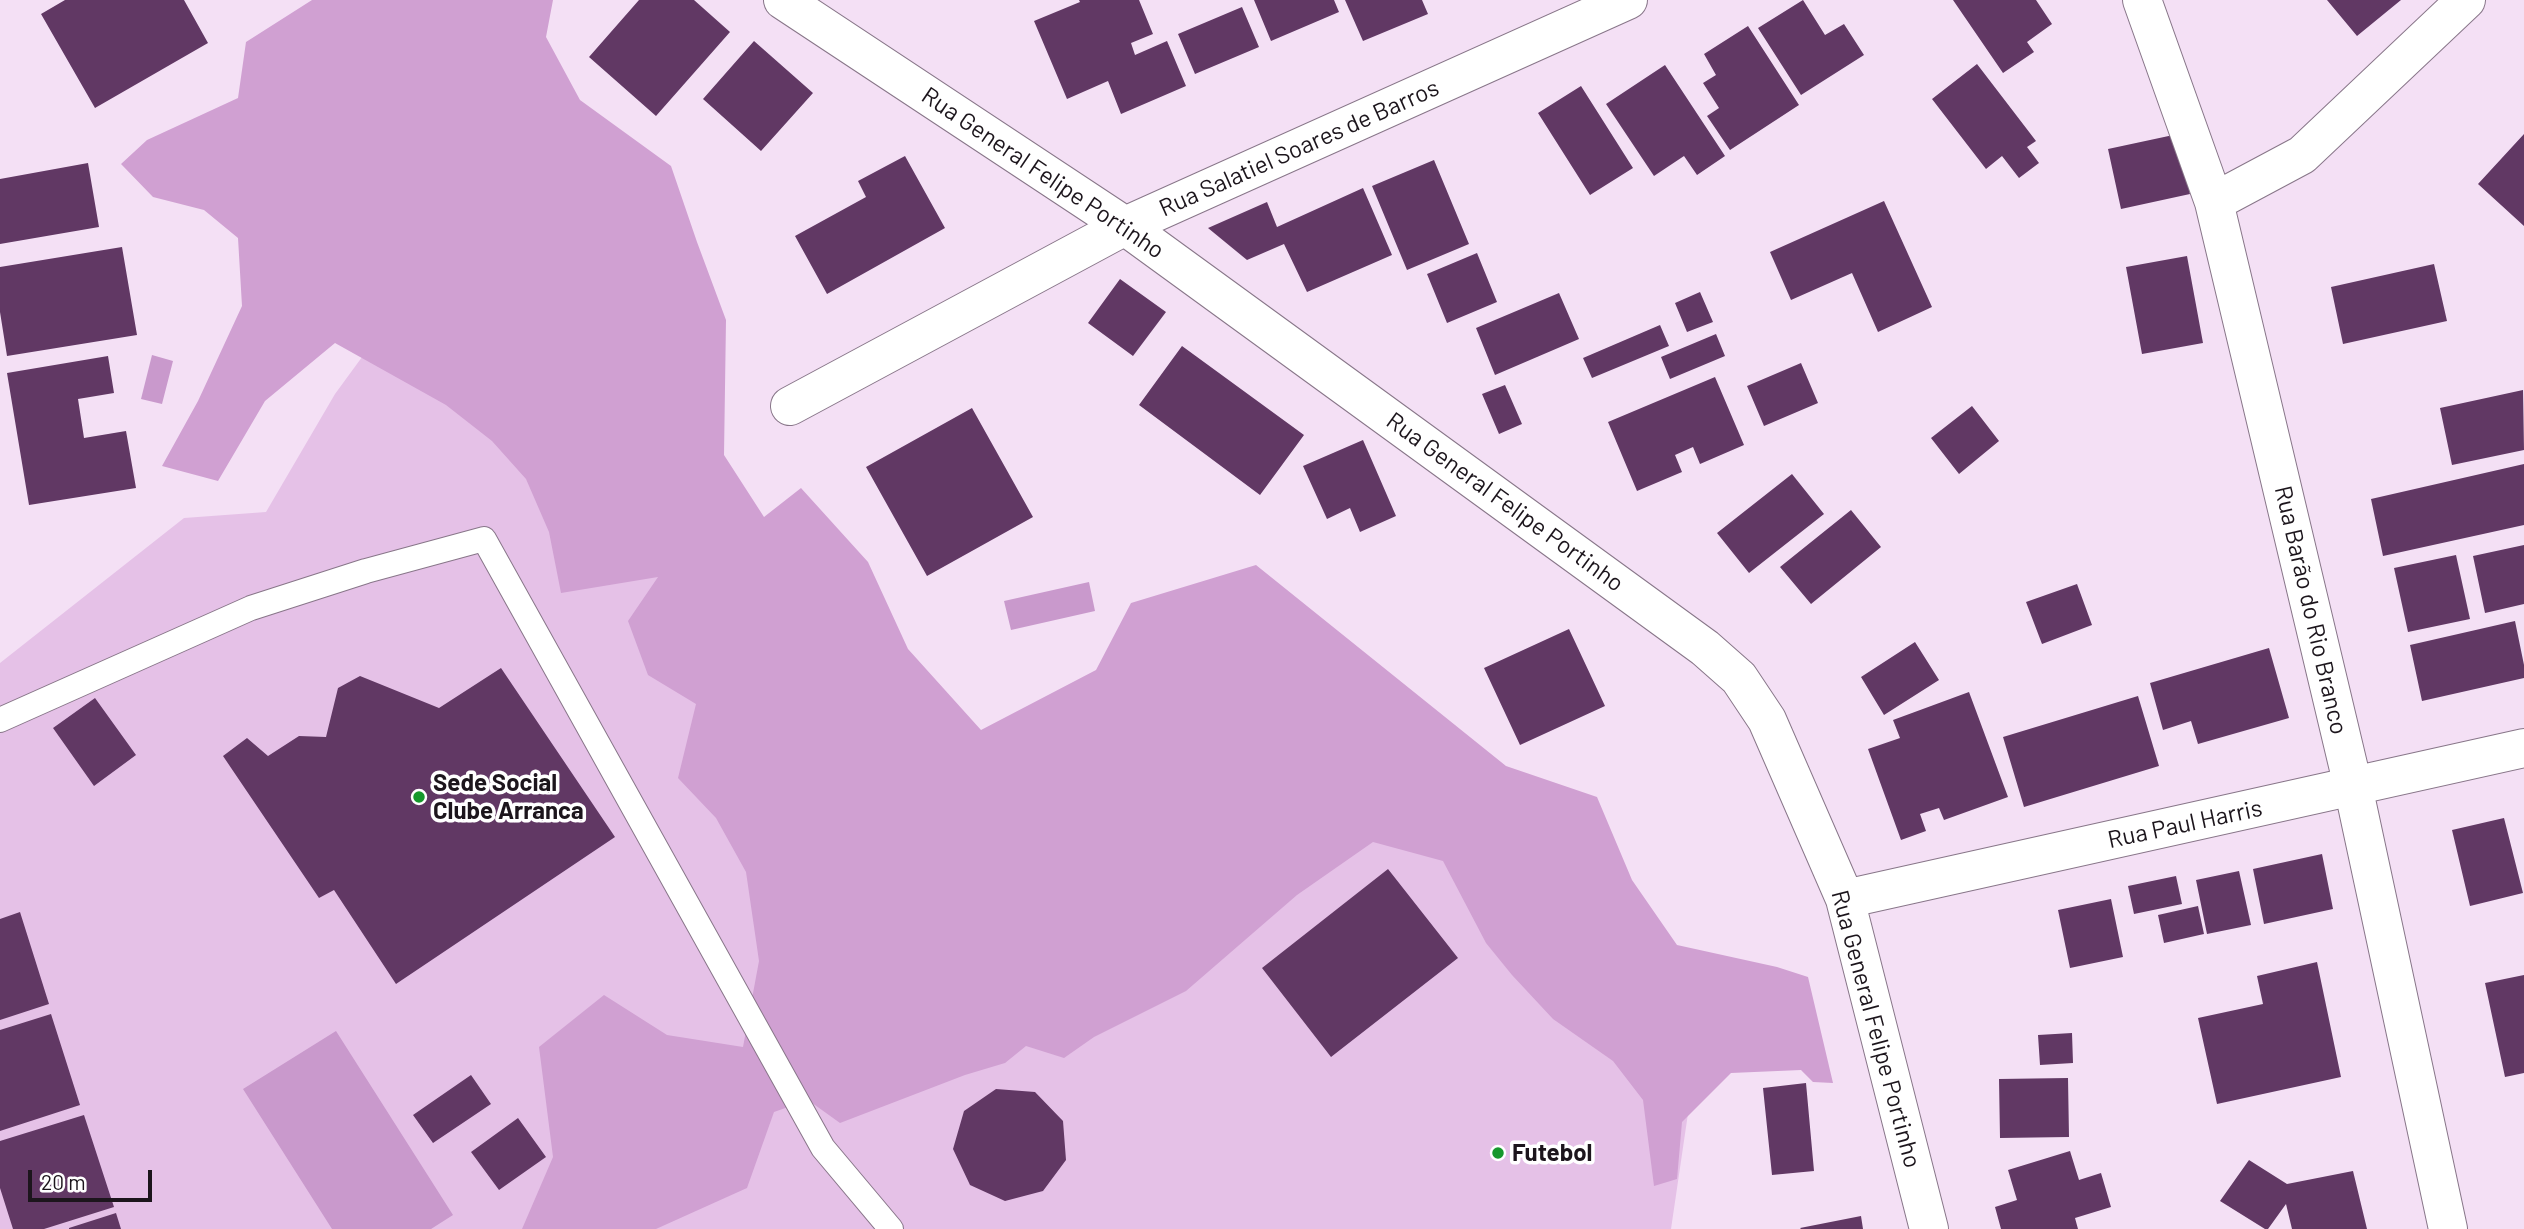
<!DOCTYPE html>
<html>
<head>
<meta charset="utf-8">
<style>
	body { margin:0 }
	#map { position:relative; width:2524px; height:1229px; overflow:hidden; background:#f4e0f5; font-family:Barlow,sans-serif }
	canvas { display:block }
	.scale { position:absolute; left:28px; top:1170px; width:124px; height:32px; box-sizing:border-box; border:4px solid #1c151c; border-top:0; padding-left:9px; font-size:21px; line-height:24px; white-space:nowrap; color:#1c151c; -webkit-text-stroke:5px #fff; paint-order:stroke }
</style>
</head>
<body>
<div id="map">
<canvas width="2524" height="1229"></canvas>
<div class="scale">20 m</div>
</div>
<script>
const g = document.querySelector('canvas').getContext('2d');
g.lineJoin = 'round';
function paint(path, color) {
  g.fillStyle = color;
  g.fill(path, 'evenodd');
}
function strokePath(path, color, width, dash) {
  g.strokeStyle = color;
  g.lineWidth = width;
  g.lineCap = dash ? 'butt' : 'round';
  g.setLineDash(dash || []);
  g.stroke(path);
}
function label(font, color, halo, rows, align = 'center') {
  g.font = font + ' Barlow,sans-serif';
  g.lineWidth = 7;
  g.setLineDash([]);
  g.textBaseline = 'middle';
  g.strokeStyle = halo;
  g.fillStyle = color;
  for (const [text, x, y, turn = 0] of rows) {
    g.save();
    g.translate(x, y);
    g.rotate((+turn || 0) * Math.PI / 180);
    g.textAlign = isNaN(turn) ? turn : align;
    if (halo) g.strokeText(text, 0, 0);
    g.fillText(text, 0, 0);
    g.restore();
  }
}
paint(new Path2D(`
	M460,223L1006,865L1226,696L1700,1032L1671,1229H0V663L184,518L266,512L335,394Z`), '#e5c1e7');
paint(new Path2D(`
	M312,0H553L546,37L580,100L671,166L697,242L726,320L724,455L764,517L801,488L868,562L908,649L981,730L1096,670L1131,603L1256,565L1506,766L1597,797L1632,880L1677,945L1777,967L1808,977L1833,1083L1813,1082L1801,1070L1731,1073L1682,1122L1677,1179L1654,1186L1643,1100L1613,1061L1553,1019L1512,975L1486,943L1443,861L1373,842L1297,895L1186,991L1094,1037L1064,1058L1026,1046L1005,1063L965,1075L840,1123L808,1100L774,1112L747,1188L656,1229H522L553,1157L539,1047L604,995L667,1035L743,1047L759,961L746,872L716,818L678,778L696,704L648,675L628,621L658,577L561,593L549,532L526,479L492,441L446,405L335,343L265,401L218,481L162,466L198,401L242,306L238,238L204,210L153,197L121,164L147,140L238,98L246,42Z`), '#d0a0d2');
paint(new Path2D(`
	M152,355L173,361L162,404L141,399Z
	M1089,582L1095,611L1011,630L1004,601Z
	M336,1031L453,1215L431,1229H332L243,1089Z`), '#c999cc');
paint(new Path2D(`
	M65,0H184L208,43L95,108L41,14Z
	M639,0H694L730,32L656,116L589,57Z
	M1079,0H1139L1153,34L1131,43L1135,55L1167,41L1186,86L1121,114L1108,81L1067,99L1034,21L1080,2Z
	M1254,0H1334L1339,12L1271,41Z
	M1345,0H1422L1428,14L1363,41Z
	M1803,0L1825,35L1844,24L1864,55L1801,95L1758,28Z
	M1953,0H2036L2052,24L2027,42L2034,52L2003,73Z
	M2327,0H2401L2357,36Z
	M1242,7L1259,47L1195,74L1178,34Z
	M1748,26L1799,105L1730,150L1707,116L1719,108L1703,83L1716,75L1704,54Z
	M754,41L813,93L761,151L703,99Z
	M1977,64L2036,141L2027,147L2039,163L2019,178L2002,156L1986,169L1932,99Z
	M1665,65L1725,156L1697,175L1684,156L1654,176L1606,104Z
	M1581,86L1633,168L1590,195L1538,113Z
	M2178,134L2190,194L2121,209L2108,149Z
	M2524,134V226L2478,184Z
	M905,156L945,228L827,294L795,236L866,197L858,181Z
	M1434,160L1469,244L1407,270L1372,186Z
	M88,163L99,227L0,244V179Z
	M1363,188L1392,255L1307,292L1284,244L1247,260L1208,228L1267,202L1277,227Z
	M1884,201L1932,307L1878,332L1852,273L1791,300L1770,252Z
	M122,247L137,335L7,356L0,312V267Z
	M1477,253L1497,302L1447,323L1427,274Z
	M2187,256L2203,343L2142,354L2126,267Z
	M2434,264L2447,321L2343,344L2331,287Z
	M1120,279L1166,312L1133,356L1088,323Z
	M1700,292L1713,322L1687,332L1675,303Z
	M1559,293L1579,339L1495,375L1476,328Z
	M1660,325L1669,346L1592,378L1583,358Z
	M1716,334L1725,356L1670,379L1661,357Z
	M1182,346L1304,435L1260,495L1139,405Z
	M108,356L114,393L78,399L84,438L126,431L136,488L29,505L7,373Z
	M1801,363L1818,403L1764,426L1747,386Z
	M1715,377L1744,445L1700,464L1693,447L1675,455L1682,472L1637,491L1608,422Z
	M1505,385L1522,424L1499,434L1482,394Z
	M2523,390L2524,450L2452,465L2440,408Z
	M1972,406L1999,441L1959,474L1931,438Z
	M972,408L1033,517L927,576L866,467Z
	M1363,440L1396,516L1360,532L1350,508L1327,519L1303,466Z
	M2524,464V525L2383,556L2371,499Z
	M1792,474L1824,514L1749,573L1717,533Z
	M1851,510L1881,547L1811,604L1780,567Z
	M2524,545V604L2485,613L2473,556Z
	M2456,555L2470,619L2408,632L2394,568Z
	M2077,584L2092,625L2042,644L2026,602Z
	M2515,621L2524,665V678L2422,701L2410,645Z
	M1569,629L1605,706L1520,745L1484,668Z
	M1915,642L1939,680L1884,715L1861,677Z
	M2269,648L2289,718L2198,744L2191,721L2163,730L2150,683Z
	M501,668L615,837L396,984L334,890L319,898L223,756L247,738L268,756L299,736L326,737L338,688L360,676L439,708Z
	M1969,692L2008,797L1944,820L1939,808L1920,814L1926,831L1901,840L1868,749L1900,738L1893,720Z
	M2138,696L2159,766L2024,807L2003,737Z
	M95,698L136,755L94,786L53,728Z
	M2504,818L2523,893L2470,906L2452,830Z
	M2322,854L2333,909L2264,924L2253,869Z
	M1388,869L1458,958L1331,1057L1262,968Z
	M2239,871L2251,925L2207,934L2196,880Z
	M2176,876L2182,904L2134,914L2128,886Z
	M2111,899L2123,957L2070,968L2058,910Z
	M2198,906L2204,934L2164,943L2158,915Z
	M20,912L49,1004L0,1020V919Z
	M2317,962L2341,1077L2217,1104L2198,1018L2263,1004L2257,976Z
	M2524,975V1073L2505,1077L2485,983Z
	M51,1014L80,1105L0,1131V1030Z
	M2072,1033L2073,1063L2040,1065L2038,1035Z
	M471,1075L491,1104L433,1143L413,1115Z
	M2068,1078L2069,1137L2000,1138L1999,1079Z
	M1806,1083L1814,1171L1772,1175L1763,1088Z
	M996,1089L1035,1092L1063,1121L1066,1160L1043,1191L1005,1201L970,1185L953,1149L964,1111Z
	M84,1115L114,1207L44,1229H13L0,1188V1141Z
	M518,1118L546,1157L499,1190L471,1152Z
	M2070,1151L2079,1180L2101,1173L2111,1207L2075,1218L2078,1229H2001L1995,1207L2017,1200L2008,1170Z
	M2249,1160L2287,1184L2353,1171L2367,1229H2292L2286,1204L2268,1229H2265L2220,1201Z
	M116,1213L121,1229H69V1228Z
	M1861,1216L1863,1229H1801L1800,1228Z`), '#613864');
const lane = new Path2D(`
	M0,720L251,608L366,571L484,539L823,1148L891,1229`);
const street = new Path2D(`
	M783,0L1125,226L1705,648L1739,678L1767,720L1845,899L1929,1229
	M2142,0L2214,202L2353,786L2448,1229
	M2214,202L2302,155L2466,0
	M790,406L1125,226L1628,0
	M1845,899L2524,748`);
strokePath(lane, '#887689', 26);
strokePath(street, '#887689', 40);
strokePath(lane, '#fff', 24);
strokePath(street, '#fff', 38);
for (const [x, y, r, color] of [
	[419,797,7,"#16982c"],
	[1498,1153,7,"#16982c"]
]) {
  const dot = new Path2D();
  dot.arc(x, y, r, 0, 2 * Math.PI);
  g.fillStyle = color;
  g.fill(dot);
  strokePath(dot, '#fff', 2.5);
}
label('24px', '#1c151c', '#fff', [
	["Rua Salatiel Soares de Barros",1299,148,-24],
	["Rua General Felipe Portinho",1043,173,34],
	["Rua General Felipe Portinho",1505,502,36],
	["Rua Barão do Rio Branco",2311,610,77],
	["Rua Paul Harris",2185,824,-12],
	["Rua General Felipe Portinho",1876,1029,75]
]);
label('bold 24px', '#1c151c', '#fff', [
	["Sede Social",433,783],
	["Clube Arranca",433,811],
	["Futebol",1512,1153]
], 'left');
</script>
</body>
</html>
